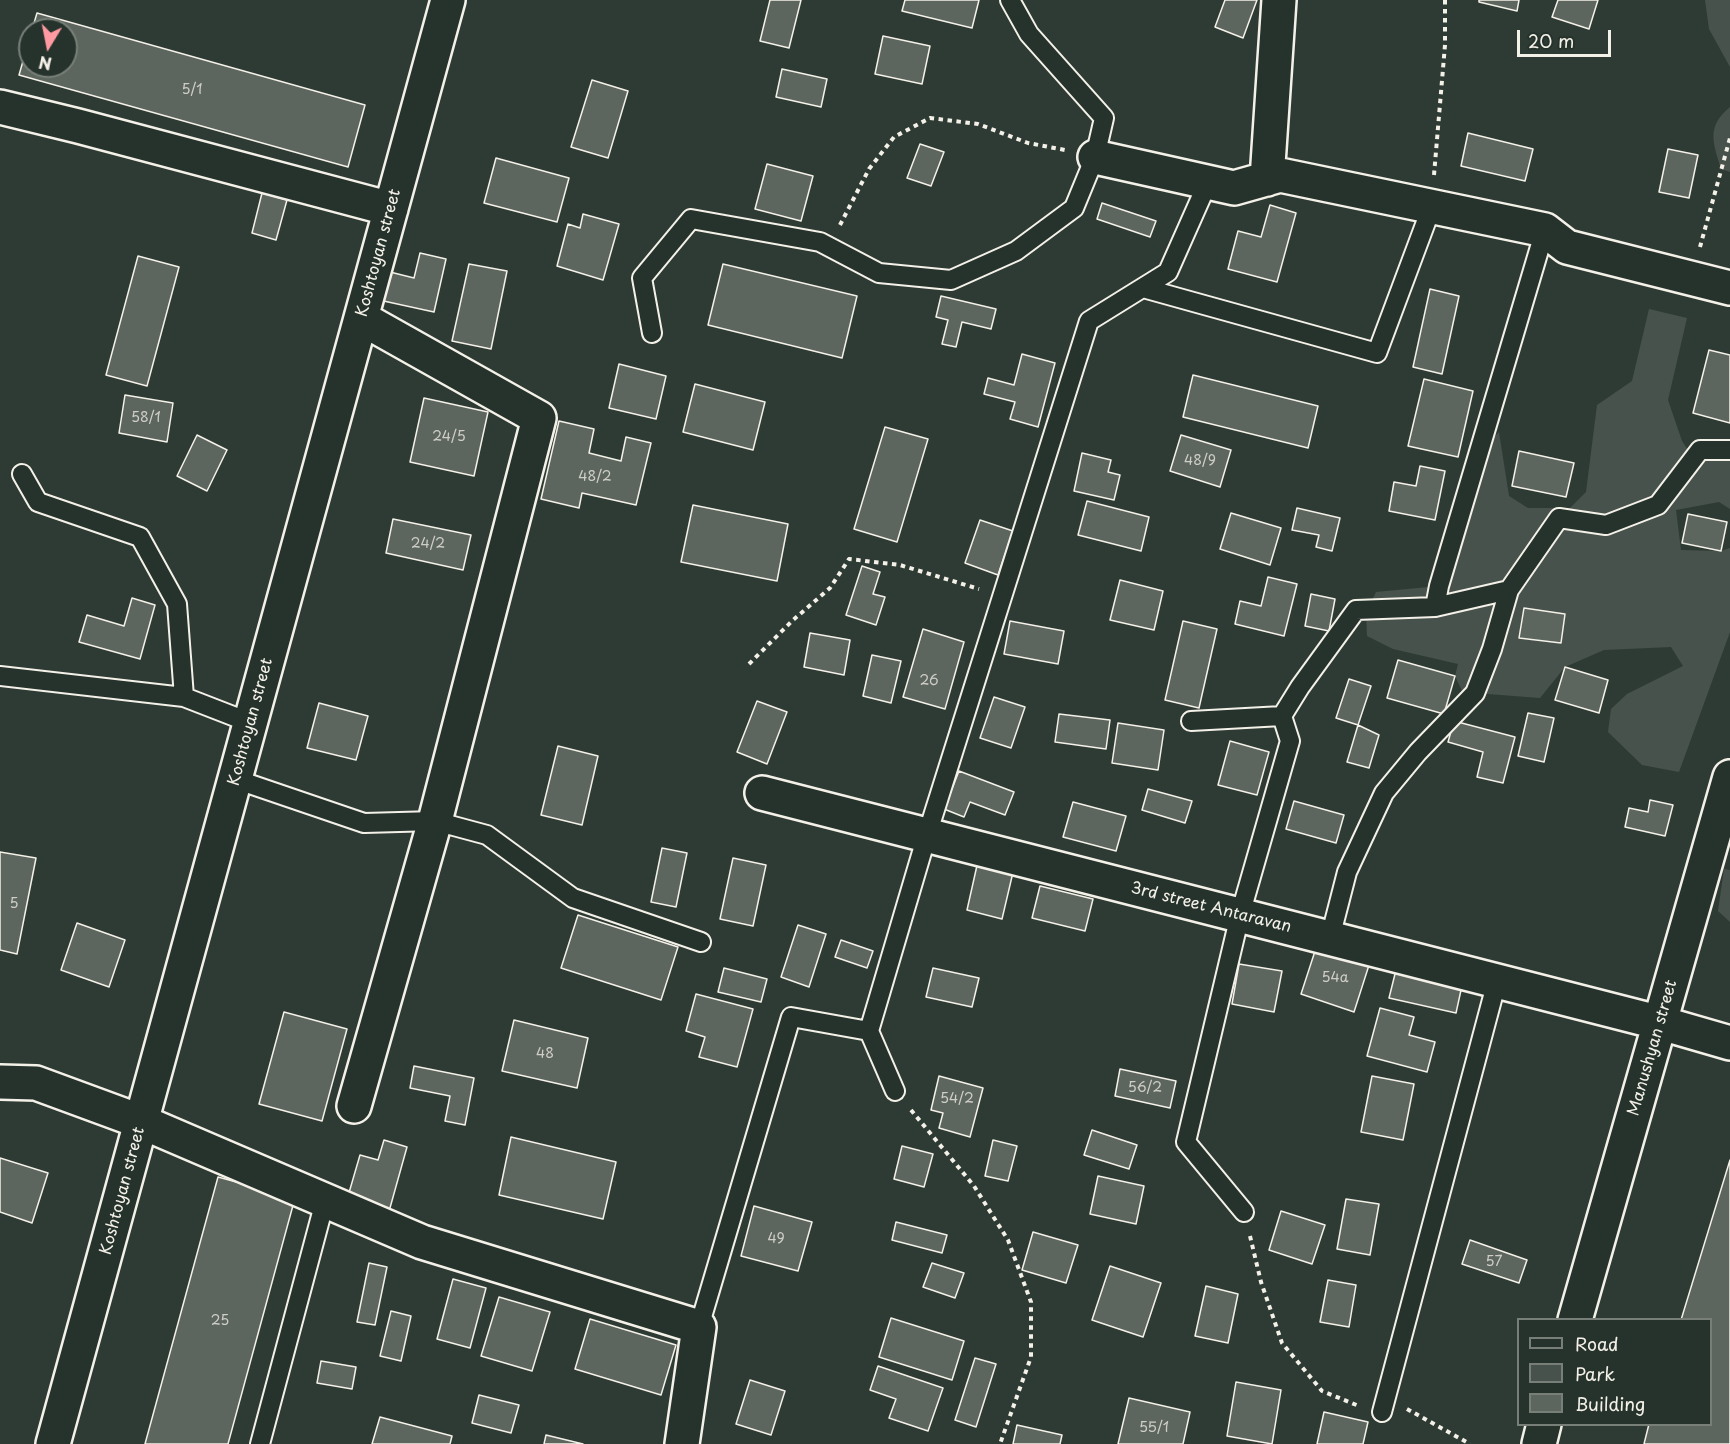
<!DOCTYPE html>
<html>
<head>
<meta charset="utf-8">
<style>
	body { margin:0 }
	#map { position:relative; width:1730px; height:1444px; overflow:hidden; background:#2e3b34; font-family:"Playpen Sans",sans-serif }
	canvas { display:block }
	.legend { position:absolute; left:1517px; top:1318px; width:195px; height:108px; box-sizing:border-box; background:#26332d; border:2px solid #787f78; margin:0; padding:8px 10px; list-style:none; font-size:18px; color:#f4f1e8 }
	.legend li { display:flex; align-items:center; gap:12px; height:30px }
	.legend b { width:30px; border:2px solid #787f78 }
	.north { position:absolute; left:18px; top:18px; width:60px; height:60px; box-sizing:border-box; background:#26332d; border:2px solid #787f78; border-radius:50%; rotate:190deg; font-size:16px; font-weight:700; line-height:24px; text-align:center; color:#f4f1e8 }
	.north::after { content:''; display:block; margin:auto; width:21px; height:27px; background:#ff9aa2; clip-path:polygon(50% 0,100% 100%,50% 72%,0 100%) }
	.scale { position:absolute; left:1517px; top:30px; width:94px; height:27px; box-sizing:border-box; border:3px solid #f4f1e8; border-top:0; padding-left:8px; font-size:18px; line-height:21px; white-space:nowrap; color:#f4f1e8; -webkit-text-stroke:4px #26332d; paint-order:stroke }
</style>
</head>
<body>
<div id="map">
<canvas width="1730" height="1444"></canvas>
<ul class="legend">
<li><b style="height:8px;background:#26332d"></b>Road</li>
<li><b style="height:16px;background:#48524c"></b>Park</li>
<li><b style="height:16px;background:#5c655e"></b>Building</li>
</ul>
<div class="north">N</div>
<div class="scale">20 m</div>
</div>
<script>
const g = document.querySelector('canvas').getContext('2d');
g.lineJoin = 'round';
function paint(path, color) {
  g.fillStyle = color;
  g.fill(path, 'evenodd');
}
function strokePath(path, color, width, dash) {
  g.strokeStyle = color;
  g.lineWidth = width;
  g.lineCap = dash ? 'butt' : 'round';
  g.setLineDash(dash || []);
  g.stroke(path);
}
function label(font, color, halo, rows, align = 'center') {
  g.font = font + ' "Playpen Sans",sans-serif';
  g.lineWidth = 4.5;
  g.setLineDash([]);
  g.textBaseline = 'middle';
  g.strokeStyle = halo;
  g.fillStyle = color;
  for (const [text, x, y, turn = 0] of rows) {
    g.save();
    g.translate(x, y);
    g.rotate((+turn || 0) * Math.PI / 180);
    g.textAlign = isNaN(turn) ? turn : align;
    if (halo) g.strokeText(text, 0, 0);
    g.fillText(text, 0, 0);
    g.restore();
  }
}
paint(new Path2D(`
	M1705,0H1730V67L1709,29Z
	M1730,107V172L1721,169C1713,142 1706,127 1730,107Z
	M1649,309L1687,318L1668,400L1682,441L1694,459L1730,457V509L1719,502L1676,510L1681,550L1721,551L1730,548V632L1679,772L1642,765L1608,732L1611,709L1627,694L1683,666L1671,647L1604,650L1565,667L1540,698L1475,693L1465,697L1455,676L1458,664L1393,649L1367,636L1366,613L1376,592L1439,586L1483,448L1499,432L1509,496L1528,508H1570L1586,492L1597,405L1632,381Z
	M1724,869L1730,870V922L1718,911Z`), '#48524c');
const building = new Path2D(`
	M770,0H801L789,48L760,41Z
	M905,0H979L972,28L902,11Z
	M1225,0H1257L1243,38L1215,27Z
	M1479,0H1519L1517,11L1479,2Z
	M1558,0H1598L1589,29L1552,17Z
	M37,13L365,105L348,167L19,75L30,37V66H66V30H32Z
	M883,36L930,46L922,84L875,74Z
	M782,69L827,79L821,107L776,97Z
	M592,80L628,91L608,158L571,147Z
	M1468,133L1533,149L1525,181L1461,166Z
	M920,144L944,152L931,186L907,178Z
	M1668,149L1698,155L1689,198L1659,192Z
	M496,158L569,178L557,222L484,203Z
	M767,164L813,176L801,221L755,209Z
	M262,193L287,200L276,240L252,233Z
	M1102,203L1156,221L1150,237L1097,219Z
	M1270,205L1296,213L1277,282L1228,269L1238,231L1261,237Z
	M583,214L619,224L603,280L557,266L568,224L580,228Z
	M420,253L446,259L434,312L379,300L386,271L414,278Z
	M138,256L179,267L147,386L106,375Z
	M469,264L507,271L491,349L452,341Z
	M723,264L857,296L842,358L708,325Z
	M1430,289L1459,296L1442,374L1413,367Z
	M941,296L996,309L991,329L962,322L956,347L942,344L948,320L936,317Z
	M1709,350L1730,355V423L1693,413Z
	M1022,354L1055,363L1038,427L1010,419L1015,402L984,394L988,378L1014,385Z
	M619,364L666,376L656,419L609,408Z
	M1193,375L1318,406L1308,448L1183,417Z
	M1424,379L1473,391L1458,457L1408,446Z
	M695,384L765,402L753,450L683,432Z
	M125,395L173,403L167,442L119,433Z
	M424,398L488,412L474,476L410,462Z
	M559,421L594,429L589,453L621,461L626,437L651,443L636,505L582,493L579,508L541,499Z
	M885,427L928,439L897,542L854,529Z
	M197,435L227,450L207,491L177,476Z
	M1181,435L1231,450L1220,487L1170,471Z
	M1519,451L1574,463L1566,497L1512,486Z
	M1082,453L1111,460L1108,472L1120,475L1114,500L1074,491Z
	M1420,466L1445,471L1435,520L1389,511L1394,482L1416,486Z
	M1087,501L1149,517L1141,551L1078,535Z
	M693,505L788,524L777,581L681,562Z
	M1297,508L1340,518L1332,551L1316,547L1319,535L1292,530Z
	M1231,513L1281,528L1270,565L1220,549Z
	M1688,514L1727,522L1721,551L1682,543Z
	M393,519L471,535L463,570L386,553Z
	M980,520L1013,531L998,575L965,563Z
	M862,566L880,572L873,594L885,597L876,625L846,615Z
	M1268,577L1297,584L1284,636L1235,624L1240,601L1261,606Z
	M1120,580L1163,591L1154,630L1110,620Z
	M1311,594L1335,599L1329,631L1305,626Z
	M132,598L155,605L140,659L79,642L87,615L124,626Z
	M1524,608L1565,614L1561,643L1519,638Z
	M1010,621L1064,631L1058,664L1004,654Z
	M1183,621L1217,629L1199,708L1165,700Z
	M923,629L964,642L945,709L903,697Z
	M810,633L850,640L844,675L804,667Z
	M872,655L901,661L891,703L863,696Z
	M1398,660L1455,676L1444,714L1387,698Z
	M1565,667L1608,680L1599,713L1555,700Z
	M1349,679L1371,686L1358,725L1336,718Z
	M994,697L1025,707L1011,748L980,738Z
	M757,701L787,712L767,764L737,752Z
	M319,703L368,716L356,760L307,748Z
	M1528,713L1554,718L1544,762L1518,756Z
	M1059,714L1110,720L1106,749L1055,742Z
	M1454,721L1515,737L1503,783L1477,777L1483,752L1448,742Z
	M1118,723L1164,730L1158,770L1112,763Z
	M1358,725L1379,735L1369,768L1347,762Z
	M1230,741L1269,752L1257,795L1218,785Z
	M558,746L598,756L582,825L541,815Z
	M959,771L1014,792L1005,815L970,802L964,817L944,809Z
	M1148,789L1192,801L1185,823L1142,810Z
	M1650,800L1673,805L1665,836L1625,827L1629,808L1648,812Z
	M1294,801L1344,815L1336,843L1286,829Z
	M1073,802L1126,816L1116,851L1063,837Z
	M662,848L687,853L676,907L651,902Z
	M0,852L36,858L17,954L0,950Z
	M733,858L766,865L753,926L720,919Z
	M978,861L1014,868L1002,919L967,910Z
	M1040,886L1093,899L1085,931L1032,918Z
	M578,915L678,947L661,1000L561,968Z
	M77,923L125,940L109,987L61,970Z
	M798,925L826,934L809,987L781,977Z
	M841,940L873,951L867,968L835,957Z
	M1317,945L1370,962L1354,1012L1301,994Z
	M1239,964L1282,971L1274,1012L1232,1004Z
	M1397,966L1463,981L1456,1013L1389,998Z
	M724,968L767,979L761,1002L718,992Z
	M933,968L979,978L972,1007L926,997Z
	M696,994L753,1009L737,1067L699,1057L705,1037L686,1031Z
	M1380,1008L1414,1017L1409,1035L1435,1042L1427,1072L1367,1056Z
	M284,1012L347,1029L322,1121L259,1104Z
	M514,1020L588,1038L577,1088L502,1071Z
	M414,1066L474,1078L465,1125L445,1121L450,1096L410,1088Z
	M1120,1069L1176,1081L1170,1108L1115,1096Z
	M939,1076L983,1088L970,1137L939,1128L943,1113L931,1110Z
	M1372,1076L1414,1084L1403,1140L1361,1132Z
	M1092,1130L1137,1145L1129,1169L1084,1155Z
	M511,1137L616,1162L603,1219L499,1195Z
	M384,1140L407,1147L388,1215L346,1203L360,1155L378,1160Z
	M993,1140L1017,1146L1008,1181L985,1176Z
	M902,1146L933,1154L924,1187L894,1179Z
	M0,1158L48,1173L32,1223L0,1212Z
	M1730,1160V1444H1644L1649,1424H1710V1320H1681Z
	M1098,1176L1144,1186L1136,1224L1090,1214Z
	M218,1177L295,1198L228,1444H145Z
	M1346,1199L1379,1204L1370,1255L1337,1249Z
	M754,1206L812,1222L798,1271L741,1256Z
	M1281,1211L1325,1225L1312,1264L1269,1250Z
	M896,1222L947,1235L942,1253L892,1240Z
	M1033,1232L1078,1245L1066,1283L1022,1270Z
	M1470,1240L1527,1260L1519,1283L1462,1264Z
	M369,1263L387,1267L375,1325L357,1322Z
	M932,1263L964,1273L955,1298L923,1287Z
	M1110,1266L1161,1283L1143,1337L1092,1320Z
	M453,1279L486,1288L470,1348L437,1339Z
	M1328,1280L1356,1285L1349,1327L1320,1322Z
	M1206,1286L1238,1294L1228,1343L1195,1336Z
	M499,1297L550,1312L532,1371L481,1356Z
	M391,1311L411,1316L401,1361L380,1356Z
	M891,1318L964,1341L952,1380L879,1357Z
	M590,1319L676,1345L661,1395L575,1369Z
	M975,1358L996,1364L976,1427L955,1420Z
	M321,1361L356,1367L352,1389L317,1383Z
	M878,1366L943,1388L928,1431L889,1418L896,1399L870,1390Z
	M750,1380L785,1391L771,1435L736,1424Z
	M1236,1382L1281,1390L1272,1444L1227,1436Z
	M479,1395L519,1405L511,1433L472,1423Z
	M1129,1398L1190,1412L1183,1444H1118Z
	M1324,1412L1368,1422L1363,1444H1317Z
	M380,1417L452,1436L450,1444H372Z
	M1017,1425L1062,1435L1060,1444H1013Z
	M546,1435L583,1444H544Z`);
paint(building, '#5c655e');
strokePath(building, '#f4f1e8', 1.5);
const lane = new Path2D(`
	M1143,288L1377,353L1432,206
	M652,333L642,278L691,219L820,242L879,273L951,280L1016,251L1074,208L1095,157L1104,118L1029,34L1010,0
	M22,474L38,502L140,537L177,604L184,697
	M1435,607L1439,586L1545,230
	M0,676L184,697L251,723
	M1282,716L1300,687L1356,610L1435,607L1509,590L1559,518L1606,525L1658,505L1700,450H1730
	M1191,721L1282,716L1290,741L1240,915L1186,1142L1244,1212
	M235,779L364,823L435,821L487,835L573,898L701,942
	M1330,938L1347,872L1384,793L1418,752L1475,693L1492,649L1509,590
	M895,1091L869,1031L927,835L1089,321L1168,272L1208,182
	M699,1327L791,1017L869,1031
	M1382,1412L1497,981
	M260,1444L325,1201`);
const street = new Path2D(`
	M0,107L78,126L391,209
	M1095,157L1234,188L1280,175L1545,230L1567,247L1730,288
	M1267,179L1279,0
	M762,793L1661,1023L1730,1043
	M0,1082L36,1083L142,1122L422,1242L699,1327L682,1444
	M354,1106L435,821L539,418L361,318
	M1575,1320L1730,777
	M53,1444L448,0
	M1539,1444L1544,1424`);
strokePath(lane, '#f4f1e8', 22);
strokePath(street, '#f4f1e8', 38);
strokePath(new Path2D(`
	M1434,175L1445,45V0
	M840,225L869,169L894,137L930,118L978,124L1028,143L1065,150
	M1700,247L1730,138
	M749,664L792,621L830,588L849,559L900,565L979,589
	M911,1110L974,1186L1008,1240L1031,1302V1357L1000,1444
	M1250,1236L1261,1282L1282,1343L1322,1391L1359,1406
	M1407,1409L1470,1444`), '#f4f1e8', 4, [4.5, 4.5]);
strokePath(lane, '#26332d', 18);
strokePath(street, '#26332d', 33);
label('14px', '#cecec6', null, [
	["5/1",192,90],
	["58/1",146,418],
	["24/5",449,437],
	["48/9",1200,461],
	["48/2",595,477],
	["24/2",428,544],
	["26",929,681],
	["5",14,904],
	["54a",1335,978],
	["48",545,1054],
	["56/2",1145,1088],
	["54/2",957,1099],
	["49",776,1239],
	["57",1494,1262],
	["25",220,1321],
	["55/1",1154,1428]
]);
label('16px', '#f4f1e8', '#26332d', [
	["Koshtoyan street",379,253,-75],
	["Koshtoyan street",251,722,-75],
	["3rd street Antaravan",1211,908,14],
	["Manushyan street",1653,1048,-74],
	["Koshtoyan street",123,1191,-75]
]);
</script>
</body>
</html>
